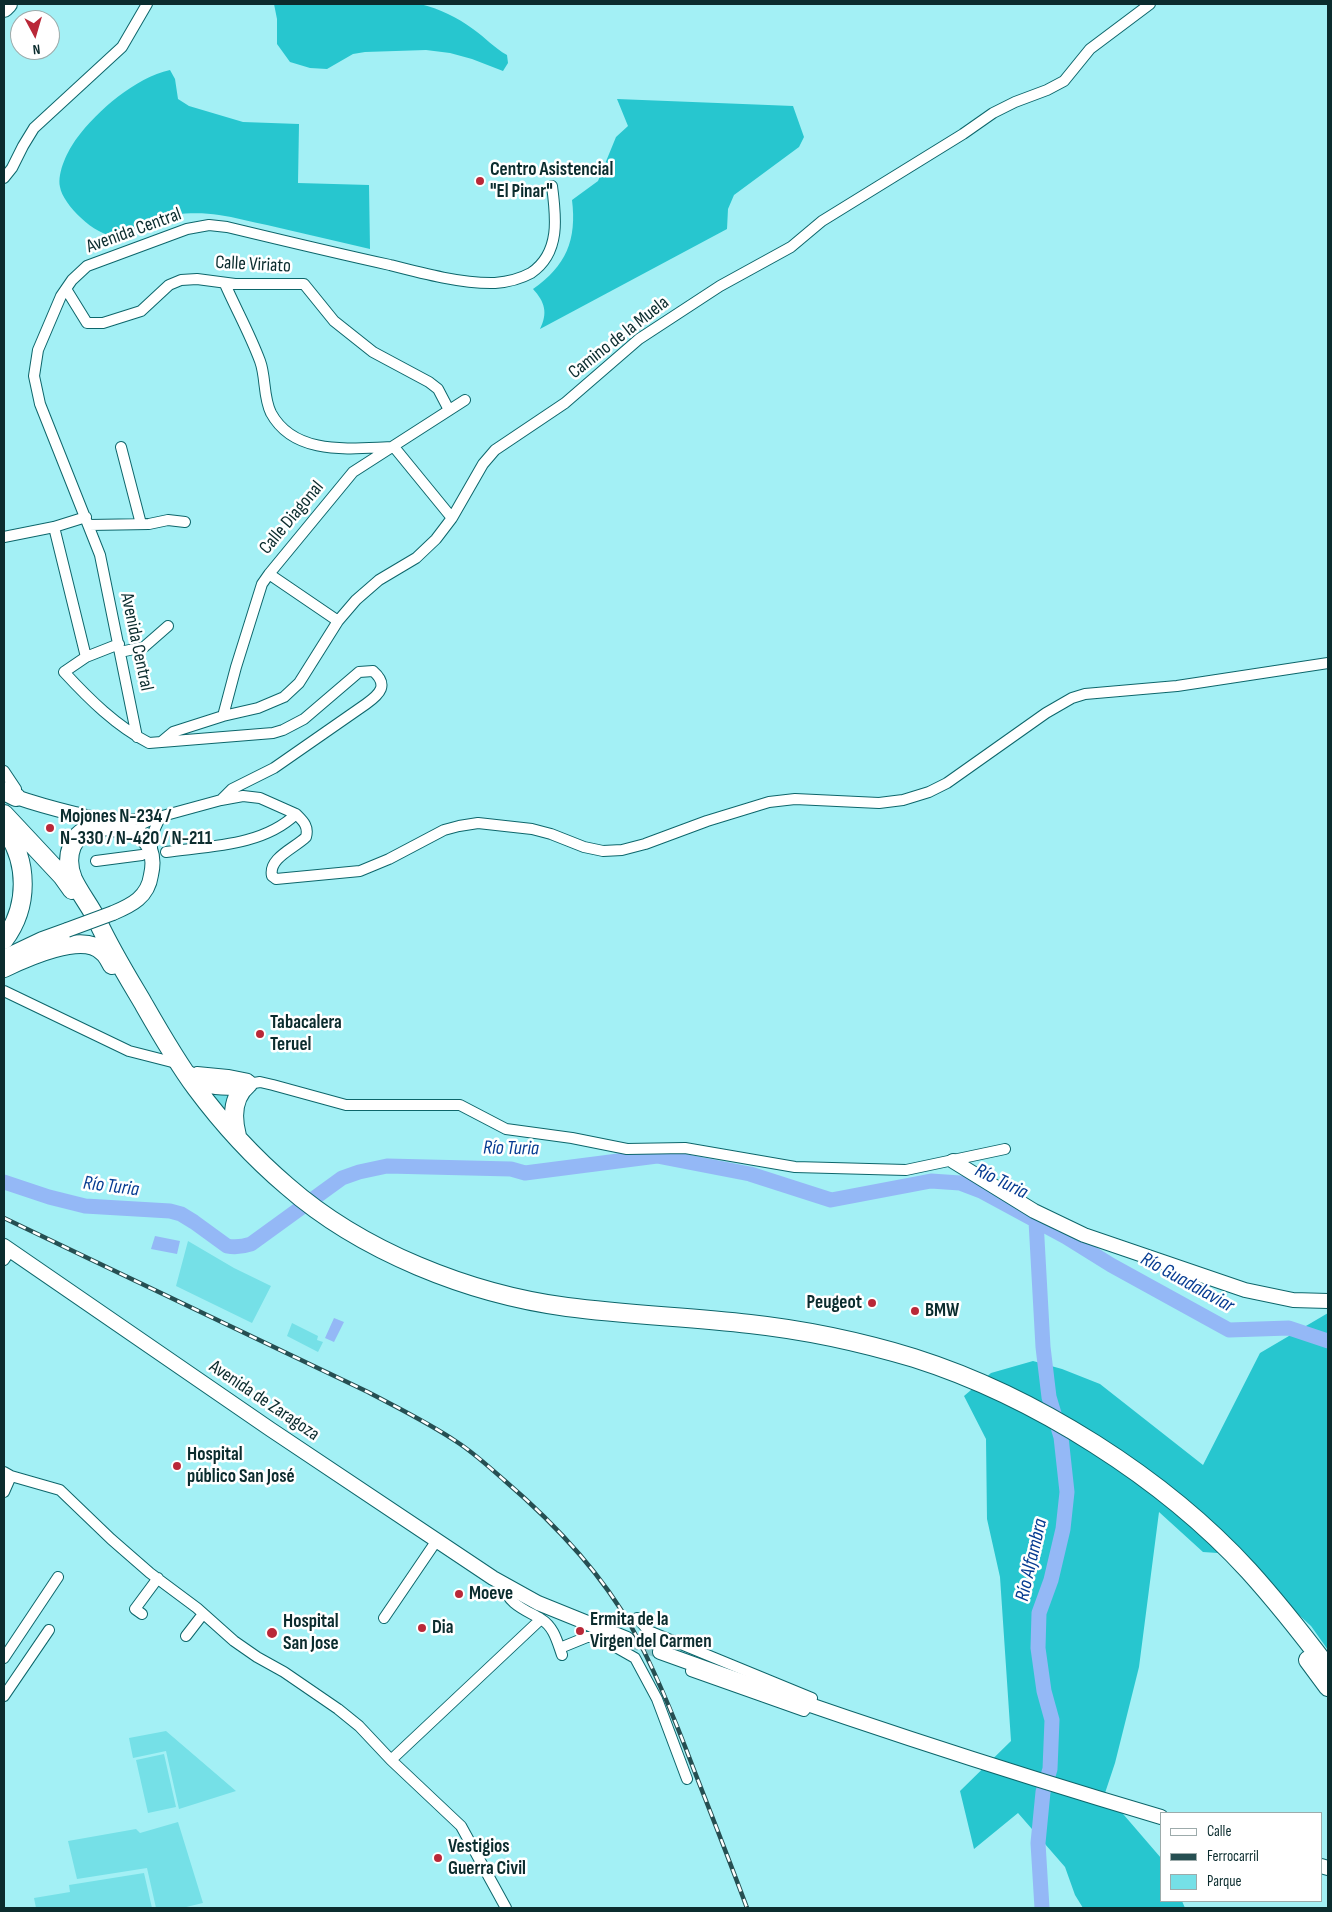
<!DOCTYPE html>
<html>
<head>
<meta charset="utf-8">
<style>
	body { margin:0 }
	#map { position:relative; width:1332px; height:1912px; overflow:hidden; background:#a3f0f5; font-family:"Sofia Sans Condensed",sans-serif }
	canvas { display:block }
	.frame { position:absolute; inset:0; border:5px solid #0b2c2e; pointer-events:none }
	.legend { position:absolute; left:1160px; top:1812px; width:162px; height:90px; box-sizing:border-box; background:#fff; border:1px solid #9dabab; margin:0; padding:6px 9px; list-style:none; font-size:15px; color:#0b2c2e }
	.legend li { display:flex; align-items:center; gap:10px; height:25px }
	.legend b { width:25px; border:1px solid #9dabab }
	.north { position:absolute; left:10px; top:10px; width:50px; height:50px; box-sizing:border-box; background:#fff; border:1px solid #9dabab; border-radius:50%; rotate:174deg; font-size:14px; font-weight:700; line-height:20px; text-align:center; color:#0b2c2e }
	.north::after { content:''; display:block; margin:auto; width:18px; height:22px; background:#b92838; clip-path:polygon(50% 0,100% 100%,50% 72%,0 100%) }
</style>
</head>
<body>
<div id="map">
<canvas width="1332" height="1912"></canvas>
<div class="frame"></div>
<ul class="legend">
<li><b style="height:6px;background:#fff"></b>Calle</li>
<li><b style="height:6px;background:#264f52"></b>Ferrocarril</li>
<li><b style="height:14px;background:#75e0e7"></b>Parque</li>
</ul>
<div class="north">N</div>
</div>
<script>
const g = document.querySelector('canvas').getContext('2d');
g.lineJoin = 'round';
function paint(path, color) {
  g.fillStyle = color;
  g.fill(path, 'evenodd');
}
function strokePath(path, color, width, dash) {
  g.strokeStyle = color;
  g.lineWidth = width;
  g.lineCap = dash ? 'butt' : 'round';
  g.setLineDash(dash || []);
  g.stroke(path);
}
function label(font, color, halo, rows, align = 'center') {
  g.font = font + ' "Sofia Sans Condensed",sans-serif';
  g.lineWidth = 5;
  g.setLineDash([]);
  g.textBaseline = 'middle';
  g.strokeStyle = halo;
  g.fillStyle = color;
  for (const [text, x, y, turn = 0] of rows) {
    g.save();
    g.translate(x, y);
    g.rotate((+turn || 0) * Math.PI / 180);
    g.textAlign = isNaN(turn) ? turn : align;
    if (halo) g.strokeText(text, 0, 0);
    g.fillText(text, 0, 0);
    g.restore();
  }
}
paint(new Path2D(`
	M238,1089L227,1112L209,1090Z
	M188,1241L234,1268L271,1286L252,1323L176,1286Z
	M292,1323L318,1336L317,1340L323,1342L318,1352L287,1336Z
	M166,1731L236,1791L179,1809L166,1751L133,1758L129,1738Z
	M164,1754L176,1807L148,1813L136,1760Z
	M178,1822L203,1903L182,1908H156L147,1868L77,1879L68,1841L136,1829L140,1833Z
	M144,1873L152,1908H36L34,1898L70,1892L69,1885Z`), '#75e0e7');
paint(new Path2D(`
	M274,4H420C440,9 457,17 473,29C485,37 494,48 507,55L508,63L503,71L472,59L450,53L426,50L365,52L353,54L327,69L310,68L290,62L277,44V19Z
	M170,70L175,79L178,99L189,106L243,122L299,124L298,183L369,185L370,249C336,241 301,233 267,225C251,222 235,217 219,215C199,212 174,213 155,219C144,223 129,235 117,236C97,238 63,205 60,187C57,172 68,150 77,138C98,110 135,78 170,70Z
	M617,99L793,106L804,137L799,147L734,195L728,209L727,229L540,329C548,313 545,302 533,289C566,266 577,240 572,200L598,181L616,137L628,126Z
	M1328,1313V1650L1311,1626L1232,1554L1203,1552L1159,1512L1139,1667L1115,1763L1105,1793L1161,1858V1901H1182L1185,1908H1083L1075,1895L1065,1867L1018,1813L974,1849L960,1791L1011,1741L1000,1577L987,1519L986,1439L964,1396L991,1373L1033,1361L1062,1369L1100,1384L1203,1465L1260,1353Z`), '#27c6cf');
paint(new Path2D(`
	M155,1236L180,1241L177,1254L151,1249Z
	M334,1318L344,1322L334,1342L325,1338Z`), '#94b8f6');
strokePath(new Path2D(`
	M4,1182L49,1197L85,1206L170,1211L181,1214L194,1222L227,1246C236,1248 242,1247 251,1244L342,1178L359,1172L387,1166L511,1169L525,1173L657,1156L750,1174L831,1200L931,1181L960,1183L981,1191L1066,1237L1111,1265L1229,1330L1289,1328L1328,1341
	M1036,1221L1043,1347L1049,1397L1061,1437L1067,1492L1063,1529L1051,1580L1039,1613L1038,1648L1044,1691L1052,1720L1050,1769L1043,1792L1038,1843L1042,1908`), '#94b8f6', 15);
strokePath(new Path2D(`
	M627,1639L660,1652`), '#85c9cd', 14, [14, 7]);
const street = new Path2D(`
	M4,178L12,168L23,146L34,128L122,47L147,4
	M225,284C236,309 250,334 260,361C266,377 263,397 271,413C295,457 352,448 394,447L452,518
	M66,289L87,323H103L141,311L169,285L181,280L197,279L235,284H304L334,321L373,352L429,382L438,389L449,410
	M121,447L141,524
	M89,525L149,524L168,520L185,522
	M54,527L86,657
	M4,537L54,527L86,517
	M269,574L338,621
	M119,644L86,657L64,672C89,699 116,726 149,743L273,733L283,730L304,719L359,672L373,671C389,685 380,694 366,704L274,768L232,789L221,800
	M120,652L144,647L168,626
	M223,716L236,667L262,584L269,574L353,472L465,400
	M137,737L100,555L40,404L34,376L38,350L61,296L72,280L87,266L187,229L209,225L227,227C281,240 335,253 390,265C421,273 463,284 495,283C507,282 520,279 531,273C561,253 556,216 552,186
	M161,742L173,732L223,716L258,708L284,697L299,683L338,621L356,600L379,580L416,558L436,539L452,518L483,464L495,450L565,403L639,339L720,286L791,247L822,221L963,134L993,113L1015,102L1047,90L1064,81L1090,49L1150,4
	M4,771L16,789V797
	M296,814C303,821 309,826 306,837C295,848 268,858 272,876L276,879L360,871L389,859L444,830L459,826L478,823L532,829L551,834L584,847L603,851L622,850L645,844L707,821L769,802L795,799L879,803L903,800L929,792L947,783L1046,713L1072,698L1085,694L1177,686L1328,663
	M114,821L149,818
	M137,834L142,824L155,818L221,800L243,796L260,798L296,814C263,846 210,846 166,852
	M152,852V835L158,822
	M96,861L142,855
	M4,991L129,1051L180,1064
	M197,1072L228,1075L248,1079
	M248,1084L260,1082L273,1085L346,1105H460L506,1129L572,1138L627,1149L685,1148L795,1167L906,1170L1005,1149
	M4,1260L10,1251
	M4,1472L11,1476L60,1490L111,1539L150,1573L197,1608L234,1641L257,1657L284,1672L338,1709L359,1726L391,1760L461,1826L506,1908
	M4,1492L11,1476
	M142,1614L135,1609L158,1578
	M384,1618L437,1540
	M637,1618L649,1631L812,1698L809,1705L804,1711L691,1671
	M541,1619C554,1627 557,1641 562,1655
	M186,1636L203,1614
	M560,1648L587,1637H598L635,1658L657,1699L687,1779
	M4,1658L58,1577
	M4,1696L49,1630
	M391,1760L541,1619C526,1610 507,1604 504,1585`);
const secondary = new Path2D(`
	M16,797C36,804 55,809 75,814C95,820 129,825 143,839C153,849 154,862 151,875C148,897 132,905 113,913
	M4,957L42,939L67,930
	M953,1161L1034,1211L1084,1235L1245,1290L1293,1300L1328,1301
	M4,1246L270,1429L493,1578L538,1603L627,1639
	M660,1652C825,1712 992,1767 1161,1817
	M1321,1866L1328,1868`);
const highway = new Path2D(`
	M4,8L8,4
	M4,791L16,797
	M4,814L62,876L72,890
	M4,828C29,861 29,907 4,940
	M130,831C119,828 108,825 97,827C71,831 64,857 73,879C80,894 91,907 98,922C111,950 127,976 143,1003C159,1031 176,1061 196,1088C222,1123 253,1157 287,1186C361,1251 469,1294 567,1307C628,1315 689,1317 750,1324C805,1330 861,1342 914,1358C1034,1396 1164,1478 1249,1571C1277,1602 1303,1635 1328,1668
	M4,968C25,958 83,931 103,952C107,955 109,960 112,965
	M187,1074C202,1087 229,1087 248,1084
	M237,1136C232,1117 232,1097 248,1084
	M1308,1660L1328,1687`);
strokePath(street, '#0d666b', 12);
strokePath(secondary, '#0d666b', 16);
strokePath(highway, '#0d666b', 20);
strokePath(street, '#fff', 10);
strokePath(secondary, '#fff', 14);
strokePath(highway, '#fff', 18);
const rail = new Path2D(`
	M4,1218L368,1392C398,1408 429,1423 457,1442C474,1453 489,1467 504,1480C553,1522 600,1571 632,1628C657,1674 676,1722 694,1770C712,1816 730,1862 747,1908`);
strokePath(rail, '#264f52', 4.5);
strokePath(rail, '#fff', 2.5, [8]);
const secondaryBridge = new Path2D(`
	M67,930L113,913`);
strokePath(secondaryBridge, '#0d666b', 16, []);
strokePath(secondaryBridge, '#fff', 14);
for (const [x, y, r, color] of [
	[480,181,5,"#b92838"],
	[50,828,5,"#b92838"],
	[260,1034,5,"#b92838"],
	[872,1303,5,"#b92838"],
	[915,1311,5,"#b92838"],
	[177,1466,5,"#b92838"],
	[459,1594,5,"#b92838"],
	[422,1628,5,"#b92838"],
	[580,1631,5,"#b92838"],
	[272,1633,6,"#b92838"],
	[438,1858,5,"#b92838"]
]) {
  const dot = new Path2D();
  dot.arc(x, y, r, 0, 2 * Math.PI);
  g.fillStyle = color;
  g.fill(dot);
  strokePath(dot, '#fff', 2);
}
label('bold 19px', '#0b2c2e', '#fff', [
	["Centro Asistencial",490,170],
	["\"El Pinar\"",490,192],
	["Mojones N-234 /",60,817],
	["N-330 / N-420 / N-211",60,839],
	["Tabacalera",270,1023],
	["Teruel",270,1045],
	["Peugeot",862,1303,"right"],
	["BMW",925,1311],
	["Hospital",187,1455],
	["público San José",187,1477],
	["Moeve",469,1594],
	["Ermita de la",590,1620],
	["Virgen del Carmen",590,1642],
	["Hospital",283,1622],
	["San Jose",283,1644],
	["Dia",432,1628],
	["Vestigios",448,1847],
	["Guerra Civil",448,1869]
], 'left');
label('19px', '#0b2c2e', '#fff', [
	["Avenida Central",134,231,-20],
	["Calle Viriato",253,265,3],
	["Camino de la Muela",619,338,-38],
	["Calle Diagonal",292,518,-50],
	["Avenida Central",136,642,78],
	["Avenida de Zaragoza",264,1401,34]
]);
label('italic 20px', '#073c92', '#fff', [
	["Río Turia",511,1149,1],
	["Río Turia",1001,1182,26],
	["Río Turia",111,1187,7],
	["Río Guadalaviar",1187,1283,29],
	["Río Alfambra",1032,1560,-77]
]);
</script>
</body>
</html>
